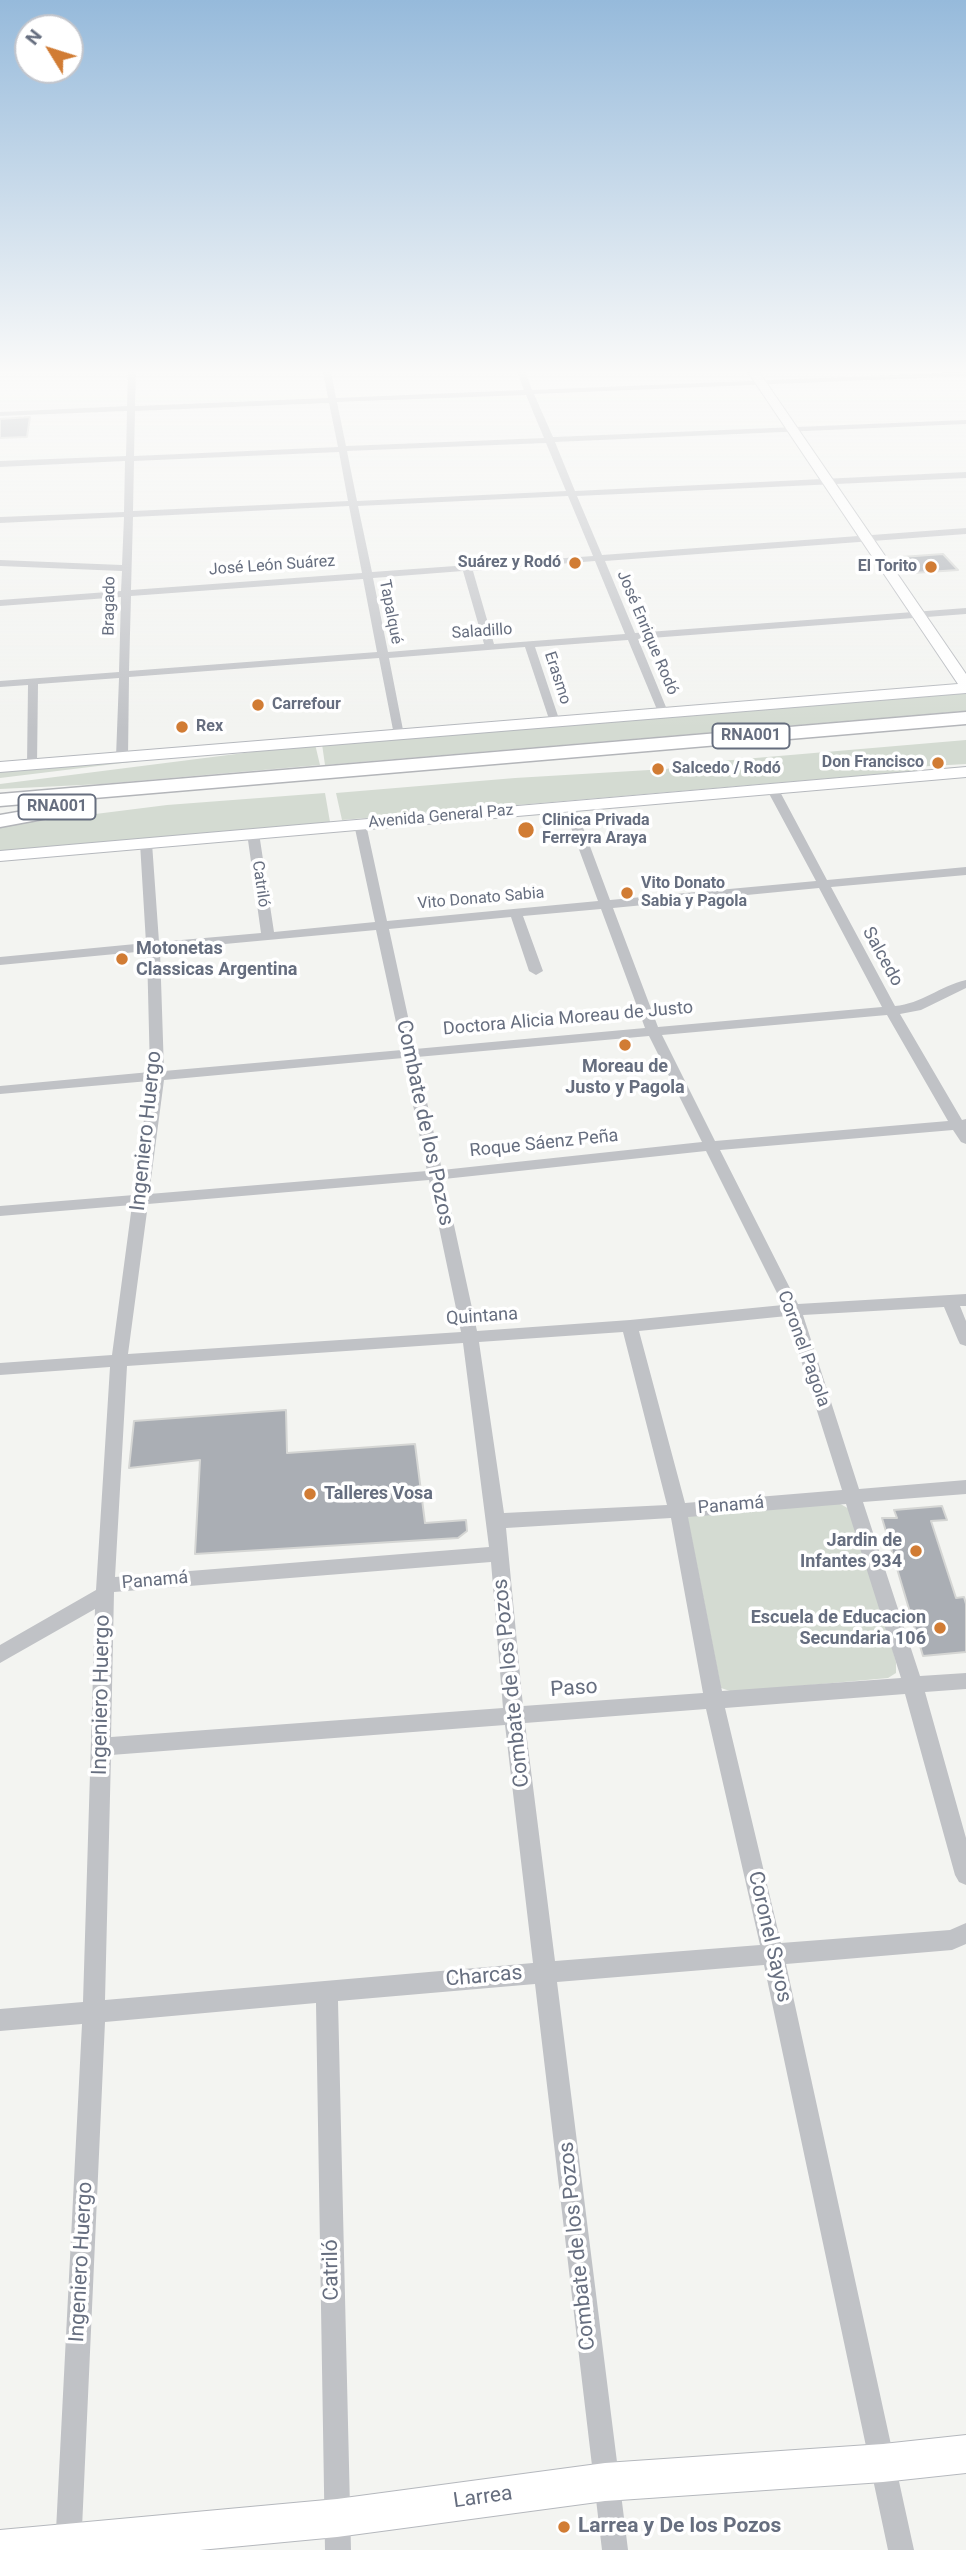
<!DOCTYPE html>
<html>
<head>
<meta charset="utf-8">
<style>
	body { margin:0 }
	#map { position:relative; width:966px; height:2550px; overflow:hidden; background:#f3f4f1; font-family:Roboto,sans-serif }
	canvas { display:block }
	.north { position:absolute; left:14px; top:14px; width:70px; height:70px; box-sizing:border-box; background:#fff; border:2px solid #c2c5cc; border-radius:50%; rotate:308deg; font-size:19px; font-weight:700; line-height:28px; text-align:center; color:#666e7f }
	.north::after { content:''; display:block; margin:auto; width:24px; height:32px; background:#d17c34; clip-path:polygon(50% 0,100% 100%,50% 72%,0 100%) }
</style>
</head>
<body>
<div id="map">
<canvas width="966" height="2550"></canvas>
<div class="north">N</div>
</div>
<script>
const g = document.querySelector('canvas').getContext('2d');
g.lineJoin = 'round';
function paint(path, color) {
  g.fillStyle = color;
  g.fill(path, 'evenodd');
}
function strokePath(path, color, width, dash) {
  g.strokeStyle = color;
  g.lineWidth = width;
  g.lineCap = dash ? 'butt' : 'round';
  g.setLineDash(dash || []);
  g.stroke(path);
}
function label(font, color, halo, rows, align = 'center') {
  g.font = font + ' Roboto,sans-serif';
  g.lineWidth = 7;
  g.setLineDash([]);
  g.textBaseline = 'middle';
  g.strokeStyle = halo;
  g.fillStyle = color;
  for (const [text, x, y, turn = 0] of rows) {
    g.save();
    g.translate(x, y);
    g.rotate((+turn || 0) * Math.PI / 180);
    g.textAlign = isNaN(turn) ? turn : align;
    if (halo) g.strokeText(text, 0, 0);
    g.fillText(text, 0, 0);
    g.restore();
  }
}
paint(new Path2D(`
	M966,692V711L325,765L322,744Z
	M966,740V764L913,767L915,771L342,820L336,793L515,778L666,769L697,763Z
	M315,744L320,765L102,784L0,789V784Z
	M146,758L147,760L0,778V770Z
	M325,793L330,822L0,851V826L167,805Z
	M835,1501L853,1511L896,1662V1673L888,1678L733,1692L721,1688L687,1515Z`), '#d4dbd2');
const building = new Path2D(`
	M30,417L27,437L0,438V419Z
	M943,554L958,570L913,573L901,557Z
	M286,1410L287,1453L415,1444L425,1523L466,1520L467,1531L458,1538L195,1554L200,1460L129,1468L134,1421Z
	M942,1506L947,1520L931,1521L956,1598L964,1597L966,1604V1652L923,1656L882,1518H897L894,1510Z`);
paint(building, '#aaaeb4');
strokePath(building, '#d5d6d4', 2);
const secondary = new Path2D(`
	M748,372H759L966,674V693L0,772V762L958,684Z
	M966,767V777L0,861V851Z
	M966,2435V2473L883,2482L605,2501L337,2537L200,2550H0V2530L337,2499L605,2463L883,2444Z`);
const highway = new Path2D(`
	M966,712V724L0,806V794Z
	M52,806L59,808L62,812L59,816L0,827V815Z`);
strokePath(secondary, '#b5b8bd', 2);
strokePath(highway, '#b3b5b9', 3);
paint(new Path2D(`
	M128,372H136L135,406L328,398L323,372H331L336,398L524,390L517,372H525L532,390L966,372V376L534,394L553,437L966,420V424L555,442L575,491L966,472V478L577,496L602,555L966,528V534L605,561L635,633L966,608V614L638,639L668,712L663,715L658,712L628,640L535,647L560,722L555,725L550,722L525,647L389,658L404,735L399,738L394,735L379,658L129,677L128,757L122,760L116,757L119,678L38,684L37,764L27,766L28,685L0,687V681L119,672L121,597L0,606V600L121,591L122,571L0,566V560L122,565L124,517L0,523V517L124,512L125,461L0,467V461L126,456L127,411L0,416V412L127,406ZM526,395L544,438L346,446L337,402ZM329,403L338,447L134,456L135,411ZM546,443L566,491L357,501L347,451ZM339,452L348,501L133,511L134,461ZM568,496L593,556L372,572L358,506ZM349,506L362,573L131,590L133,517ZM595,561L625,634L494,644L473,571ZM463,571L484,644L388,652L373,578ZM363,579L377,652L129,671L131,596Z
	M772,785L778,788L827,880L966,867V875L831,887L895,1006C921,1004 940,986 966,980V988L921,1010L900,1014L962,1120L966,1119V1144L961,1142L953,1130L720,1150L798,1304L966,1294V1306H960L966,1321V1346L960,1344L958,1340L944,1307L803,1315L859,1489L966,1480V1494L863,1502L920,1676L966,1673V1689L925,1692L966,1838V1885L959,1882L955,1875L905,1694L725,1708L781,1943L950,1930L966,1923V1944L952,1950L786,1964L914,2550H888L764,1965L557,1982L628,2550H602L535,1984L338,2001L351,2550H325L316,2003L105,2022L81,2550H55L82,2024L0,2031V2009L83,2002L95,1609L0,1663V1645L96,1590L110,1367L0,1375V1363L112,1355L132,1205L0,1216V1206L134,1195L149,1081L0,1094V1086L150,1072L147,951L0,965V957L146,943L140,843L146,839L152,843L159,942L261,933L247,833L253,829L259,833L274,932L375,922L354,824L360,820L366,824L387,921L598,901L563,806L569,803L575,806L610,900L816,881L766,788ZM819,888L882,1007L658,1027L613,908ZM601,909L645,1028L415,1049L389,929L511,917L529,971L536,975L543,971L523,916ZM376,930L402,1050L164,1071L160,950ZM887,1015L948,1121L715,1141L662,1035ZM649,1036L702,1142L442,1170L417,1057ZM403,1058L427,1171L149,1194L164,1080ZM706,1151L783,1305L630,1320L477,1331L444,1179ZM429,1180L461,1332L128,1354L148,1204ZM787,1316L842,1490L685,1503L639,1331ZM623,1332L667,1505L504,1513L479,1342ZM463,1343L489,1547L115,1577L127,1366ZM846,1504L901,1678L722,1691L688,1517ZM671,1518L703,1693L523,1706L506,1528ZM491,1562L503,1708L111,1737L114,1592ZM706,1709L760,1945L555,1961L525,1723ZM505,1725L533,1963L105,2000L111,1755Z`), '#c0c2c6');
paint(secondary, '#fff');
paint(highway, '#fff');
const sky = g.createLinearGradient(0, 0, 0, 729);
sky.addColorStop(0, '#96badb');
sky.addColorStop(0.51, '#fafaf9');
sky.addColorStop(1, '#fafaf900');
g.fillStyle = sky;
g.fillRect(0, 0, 966, 729);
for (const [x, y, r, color] of [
	[575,563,7,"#d17c34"],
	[931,567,7,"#d17c34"],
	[258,705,7,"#d17c34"],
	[182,727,7,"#d17c34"],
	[938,763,7,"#d17c34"],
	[658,769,7,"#d17c34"],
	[526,830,9,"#d17c34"],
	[627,893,7,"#d17c34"],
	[122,959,7,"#d17c34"],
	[625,1045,7,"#d17c34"],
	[310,1494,7,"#d17c34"],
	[916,1551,7,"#d17c34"],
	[940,1628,7,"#d17c34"],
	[564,2527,7,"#d17c34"]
]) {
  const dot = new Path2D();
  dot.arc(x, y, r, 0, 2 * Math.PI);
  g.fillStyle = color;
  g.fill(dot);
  strokePath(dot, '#fff', 2.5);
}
label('bold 16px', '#666e7f', '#fff', [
	["Suárez y Rodó",561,563,"right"],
	["El Torito",917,567,"right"],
	["Carrefour",272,705],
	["Rex",196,727],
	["Don Francisco",924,763,"right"],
	["Salcedo / Rodó",672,769],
	["Clinica Privada",542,821],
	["Ferreyra Araya",542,839],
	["Vito Donato",641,884],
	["Sabia y Pagola",641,902]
], 'left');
label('16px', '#666e7f', '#fff', [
	["José León Suárez",272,566,-4],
	["Bragado",110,606,-89],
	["Tapalqué",390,612,79],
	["Saladillo",482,632,-4],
	["José Enrique Rodó",647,633,67],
	["Erasmo",557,678,72],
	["Avenida General Paz",441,817,-5],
	["Catriló",260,884,82],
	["Vito Donato Sabia",481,899,-5]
]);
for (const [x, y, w] of [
	[751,736,77],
	[57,807,77]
]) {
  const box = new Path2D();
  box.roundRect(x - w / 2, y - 12.5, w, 25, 5);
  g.fillStyle = '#fff';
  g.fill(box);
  strokePath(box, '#666e7f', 2);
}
label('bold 16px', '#666e7f', null, [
	["RNA001",751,736],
	["RNA001",57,807]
]);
label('bold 18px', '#666e7f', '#fff', [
	["Motonetas",136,949],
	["Classicas Argentina",136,970],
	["Moreau de",625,1067,"center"],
	["Justo y Pagola",625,1088,"center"],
	["Talleres Vosa",324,1494],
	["Jardin de",902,1541,"right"],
	["Infantes 934",902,1562,"right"],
	["Escuela de Educacion",926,1618,"right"],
	["Secundaria 106",926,1639,"right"]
], 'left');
label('18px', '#666e7f', '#fff', [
	["Salcedo",882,957,61],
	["Doctora Alicia Moreau de Justo",568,1019,-5],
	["Roque Sáenz Peña",544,1144,-6],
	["Quintana",482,1317,-4],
	["Coronel Pagola",803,1349,70],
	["Panamá",731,1506,-5],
	["Panamá",155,1581,-5]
]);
label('21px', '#666e7f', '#fff', [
	["Combate de los Pozos",424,1123,78],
	["Ingeniero Huergo",147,1131,-84],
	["Combate de los Pozos",512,1683,-96],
	["Paso",574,1689,-4],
	["Ingeniero Huergo",102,1695,-89],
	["Coronel Sayos",769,1937,77],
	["Charcas",484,1977,-5],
	["Combate de los Pozos",578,2246,-96],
	["Ingeniero Huergo",82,2262,-87],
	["Catriló",332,2270,-91],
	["Larrea",483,2498,-8]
]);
label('bold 21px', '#666e7f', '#fff', [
	["Larrea y De los Pozos",578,2527]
], 'left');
</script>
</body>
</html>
